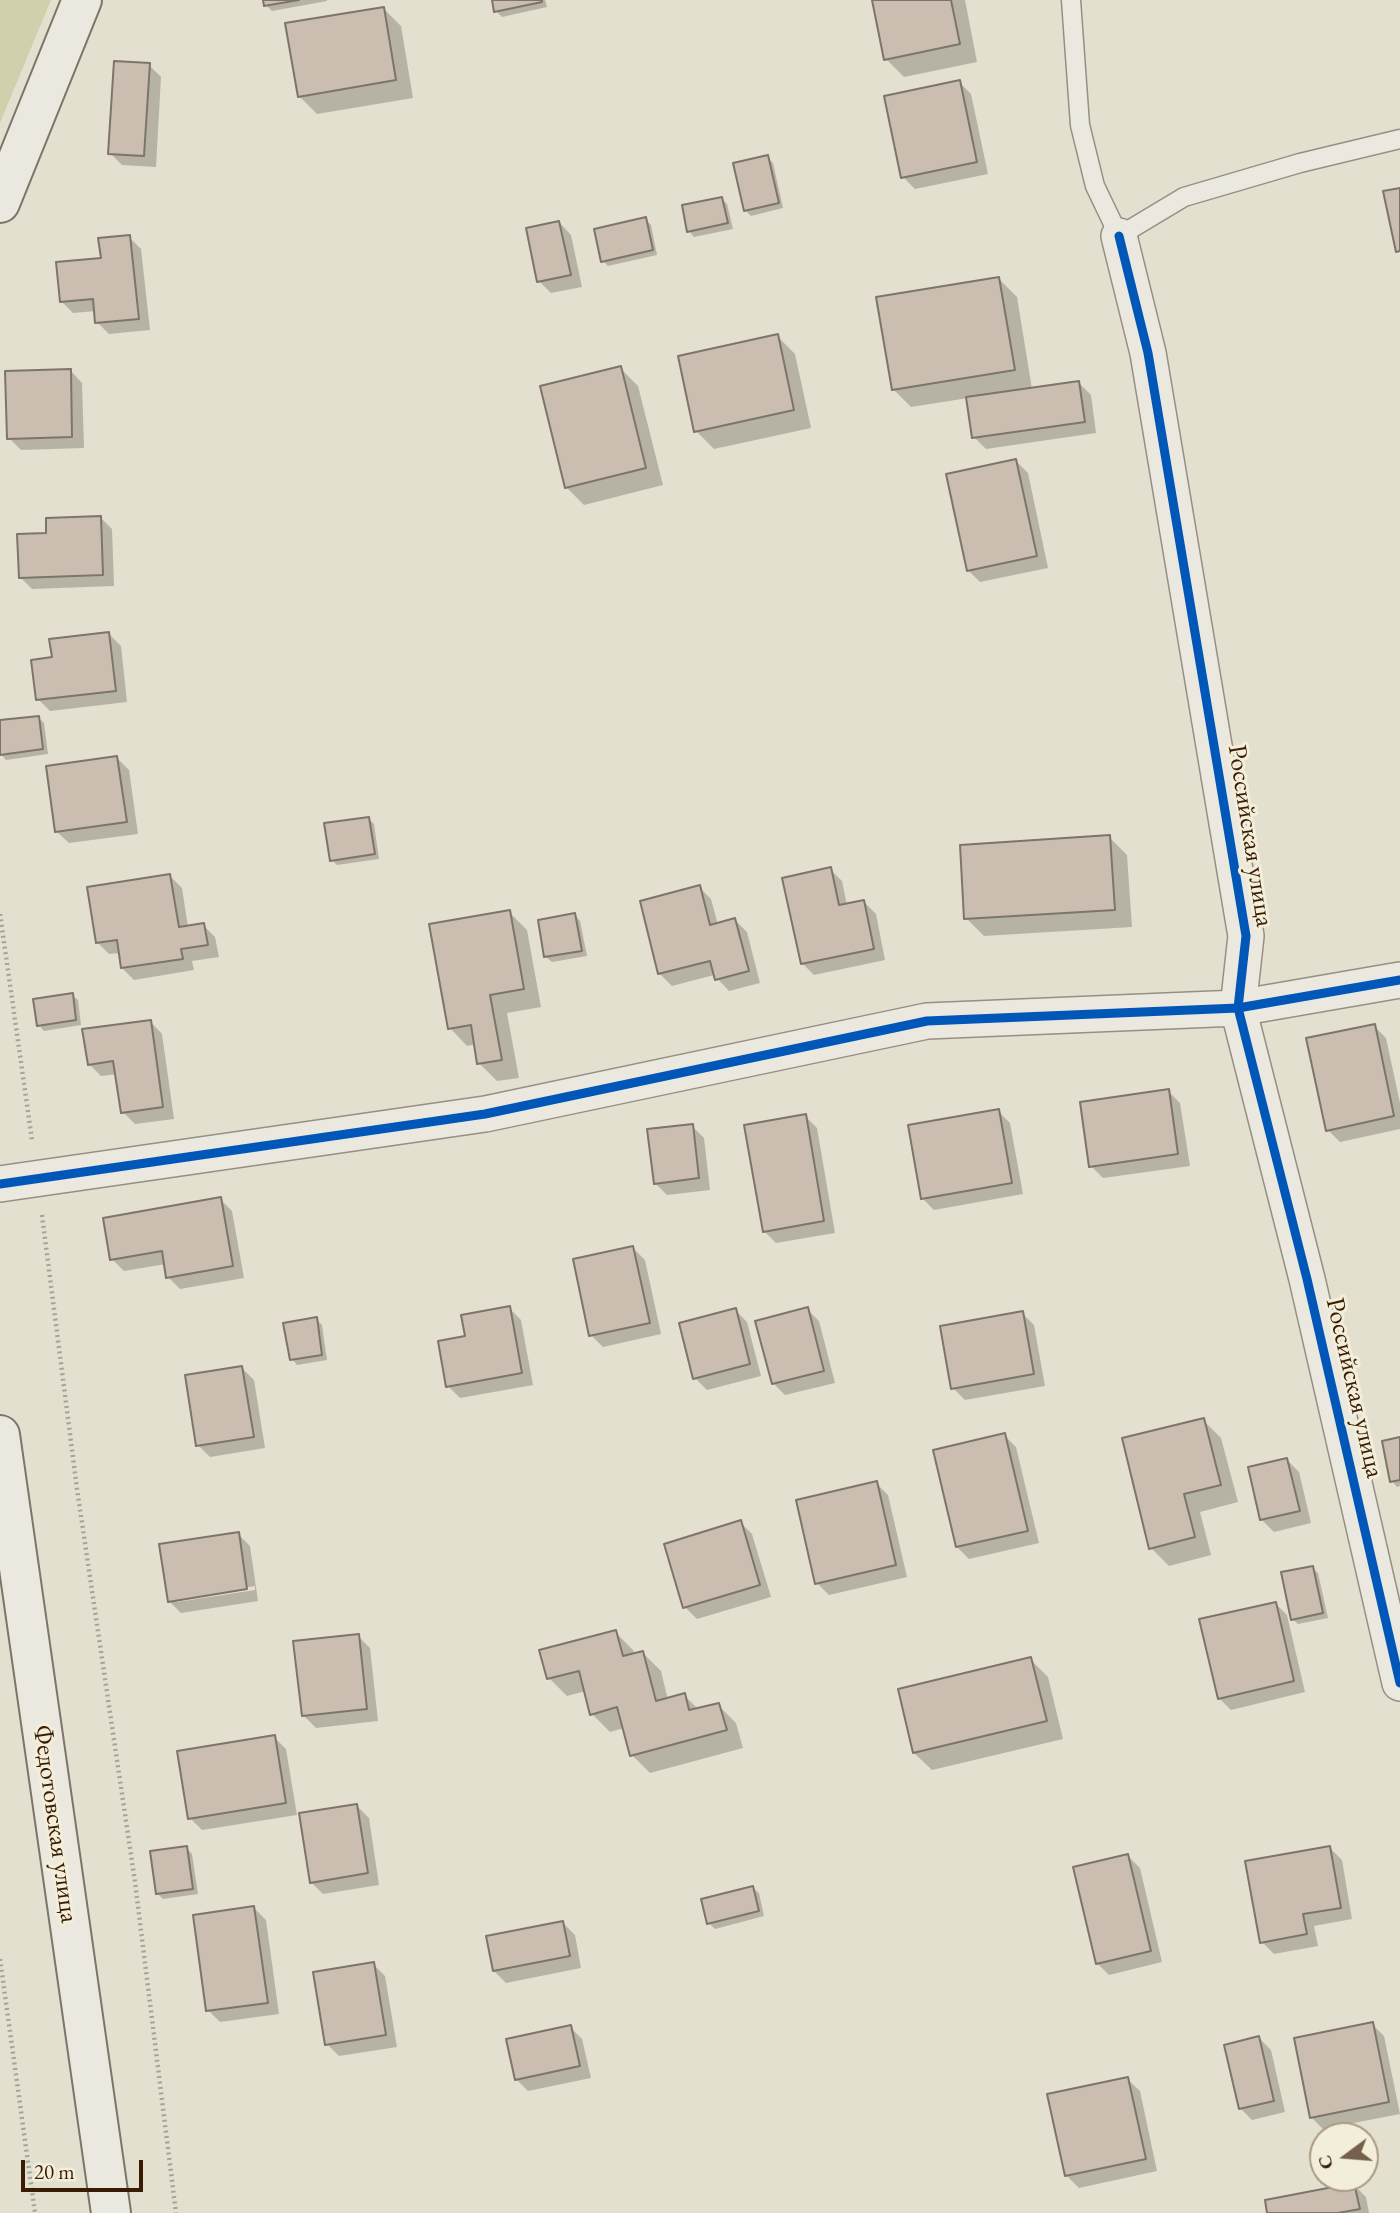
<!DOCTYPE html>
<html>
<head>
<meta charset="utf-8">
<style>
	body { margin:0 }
	#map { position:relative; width:1400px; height:2213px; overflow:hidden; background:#e4e0cf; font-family:"EB Garamond",serif }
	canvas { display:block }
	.north { position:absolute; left:1309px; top:2122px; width:70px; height:70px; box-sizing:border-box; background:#f3eeda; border:2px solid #a99a84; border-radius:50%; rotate:254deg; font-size:19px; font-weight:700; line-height:28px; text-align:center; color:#391c04 }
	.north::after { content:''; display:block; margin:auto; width:24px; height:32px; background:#75614b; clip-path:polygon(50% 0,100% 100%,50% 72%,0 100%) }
	.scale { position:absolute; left:21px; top:2160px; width:122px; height:32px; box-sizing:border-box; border:4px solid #391c04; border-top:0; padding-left:9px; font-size:21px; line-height:24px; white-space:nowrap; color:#391c04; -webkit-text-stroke:5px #f3eeda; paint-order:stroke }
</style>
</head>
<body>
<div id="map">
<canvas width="1400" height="2213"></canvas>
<div class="north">С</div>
<div class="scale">20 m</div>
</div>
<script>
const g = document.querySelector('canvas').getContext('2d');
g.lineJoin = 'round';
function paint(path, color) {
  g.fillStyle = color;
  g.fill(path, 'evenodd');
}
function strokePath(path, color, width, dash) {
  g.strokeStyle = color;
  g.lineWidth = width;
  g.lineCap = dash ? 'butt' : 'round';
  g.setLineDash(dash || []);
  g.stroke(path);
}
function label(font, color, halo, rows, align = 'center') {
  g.font = font + ' "EB Garamond",serif';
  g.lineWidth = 6;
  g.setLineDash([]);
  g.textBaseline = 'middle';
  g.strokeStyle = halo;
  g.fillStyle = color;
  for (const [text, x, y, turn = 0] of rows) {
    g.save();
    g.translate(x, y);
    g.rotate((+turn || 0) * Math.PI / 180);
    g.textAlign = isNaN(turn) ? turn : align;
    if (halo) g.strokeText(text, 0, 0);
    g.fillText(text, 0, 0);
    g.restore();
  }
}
paint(new Path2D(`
	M0,0H51L0,123Z`), '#d0d0ac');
paint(new Path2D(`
	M265,0H327V1L272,11L266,5Z
	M494,0H545L547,7L502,17L496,11Z
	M874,0H965L977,62L904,77L886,59Z
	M383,8L401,26L413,98L317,114L299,96Z
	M149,65L161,77L156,167L122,165L110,153Z
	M959,82L971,94L988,174L915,189L903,177Z
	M767,157L773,163L783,208L751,216L745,210Z
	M722,199L727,204L733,229L694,237L689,231Z
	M645,219L651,225L657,255L608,266L603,261Z
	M559,222L571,235L582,287L551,293L539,281Z
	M129,237L141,249L150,330L109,334L97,322L96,311L73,313L61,301L103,259Z
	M999,279L1017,297L1032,389L1079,383L1091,395L1096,433L986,449L974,437L968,398L911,407L893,389Z
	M777,336L795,354L811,428L714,449L696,431Z
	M620,368L638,386L663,485L584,505L566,487Z
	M70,370L82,383L84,448L21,450L9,438Z
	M1016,461L1028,473L1048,568L980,582L968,570Z
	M100,517L112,529L114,586L32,589L20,577L48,535Z
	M109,634L121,646L127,702L50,711L38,699L54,659Z
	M38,717L44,723L48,754L6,760L1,754L0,722Z
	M117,758L129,770L138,834L69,843L56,831Z
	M369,819L374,824L379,859L337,865L332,860Z
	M1109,837L1127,855L1132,927L984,936L966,918Z
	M830,869L842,881L847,905L864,902L876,914L885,960L814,975L802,963Z
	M170,876L182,888L188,927L203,925L215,937L219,957L192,961L194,970L134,980L122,968L120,953L109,954L97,942Z
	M699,887L711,899L718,925L735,920L747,932L760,983L729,991L714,975L672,986L660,974L642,902Z
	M509,912L527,930L541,1007L507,1013L519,1078L497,1081L479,1063L476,1044L467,1046L450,1028Z
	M575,915L580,921L587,956L552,962L546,957Z
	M72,995L78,1000L81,1025L44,1031L39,1025Z
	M150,1021L162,1034L174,1119L135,1124L123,1112L117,1074L101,1076L89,1064Z
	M1374,1026L1386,1038L1400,1103V1129L1340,1142L1328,1130Z
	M1168,1091L1180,1103L1190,1166L1103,1178L1091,1166Z
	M998,1111L1010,1123L1023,1194L934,1210L922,1198Z
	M805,1116L817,1128L835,1233L776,1243L764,1231Z
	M692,1126L704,1138L710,1190L667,1195L655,1183Z
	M220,1199L232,1211L244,1278L180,1289L168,1277L166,1264L124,1271L112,1259Z
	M633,1248L645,1260L661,1334L603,1347L591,1335Z
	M509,1308L521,1320L533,1385L460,1398L448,1386L467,1337Z
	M807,1309L819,1321L835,1383L785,1395L773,1383Z
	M735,1310L747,1322L761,1376L707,1390L695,1378Z
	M1022,1313L1034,1325L1045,1386L965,1400L953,1388Z
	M316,1319L322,1325L327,1360L297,1365L292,1359Z
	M242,1368L254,1380L265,1448L210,1457L198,1445Z
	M1203,1420L1221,1438L1238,1502L1200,1512L1211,1555L1169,1566L1151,1548Z
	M1004,1435L1016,1447L1039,1543L969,1559L957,1547Z
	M1400,1439V1486L1397,1487L1392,1481Z
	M1287,1460L1299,1472L1311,1523L1274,1532L1262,1520Z
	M876,1483L888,1495L907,1577L829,1595L817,1583Z
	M740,1522L752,1534L771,1597L697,1619L685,1607Z
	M238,1534L250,1546L258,1601L181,1613L169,1601ZM255,1586V1590L177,1602V1598Z
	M1312,1568L1318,1573L1328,1618L1298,1624L1292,1619Z
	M1275,1603L1287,1615L1305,1692L1231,1710L1219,1698Z
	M615,1632L633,1650L635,1655L643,1653L661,1671L668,1700L684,1695L699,1710L718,1705L736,1723L743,1748L650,1773L632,1755L624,1728L610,1732L592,1714L586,1691L567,1696L549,1678Z
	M358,1636L370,1648L378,1721L316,1728L304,1716Z
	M1030,1659L1048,1677L1063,1739L932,1770L914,1753Z
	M274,1737L286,1749L297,1815L202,1830L190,1818Z
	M357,1806L369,1818L379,1885L323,1894L311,1882Z
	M186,1848L192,1854L198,1894L163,1899L157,1893Z
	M1330,1848L1342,1860L1352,1919L1314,1926L1318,1946L1274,1954L1262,1942Z
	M1128,1856L1140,1868L1162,1962L1109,1975L1097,1963Z
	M753,1888L759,1893L764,1916L715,1929L709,1923Z
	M254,1908L266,1920L279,2014L220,2022L208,2010Z
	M563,1923L575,1935L581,1968L506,1983L494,1971Z
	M373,1964L385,1976L397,2047L339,2056L327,2044Z
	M1372,2024L1384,2036L1400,2114L1323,2129L1311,2117Z
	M570,2027L582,2039L591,2078L528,2091L516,2079Z
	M1259,2038L1271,2050L1285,2112L1252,2120L1240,2108Z
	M1127,2079L1140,2091L1157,2171L1079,2188L1067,2176Z
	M1354,2185L1366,2197L1369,2213H1269Z`), '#0003');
const building = new Path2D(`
	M263,0H299L264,6Z
	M492,0H542V2L494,12Z
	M872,0H951L960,44L884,60Z
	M384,7L396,80L298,97L285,23Z
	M114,61L150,63L144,156L108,154Z
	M960,80L977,162L901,178L884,96Z
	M768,155L779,203L744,211L733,163Z
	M1400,188V251L1396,252L1383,191Z
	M722,197L728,223L687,232L682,205Z
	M646,217L653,250L601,262L594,229Z
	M559,221L571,275L537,282L526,228Z
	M130,235L139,319L95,323L93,299L60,302L56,262L101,258L98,238Z
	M999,277L1015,370L892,390L876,297Z
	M778,334L794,410L694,432L678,356Z
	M621,366L646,468L565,488L540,386Z
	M71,369L72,437L7,439L5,371Z
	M1079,381L1085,422L972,438L966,397Z
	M1016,459L1037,556L967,571L946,474Z
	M101,516L103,575L19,578L17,534L46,533V518Z
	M109,632L116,691L36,700L31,660L52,657L49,639Z
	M39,716L43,749L0,755V720Z
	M117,756L127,822L55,832L46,766Z
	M369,817L375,854L330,861L324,823Z
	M1110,835L1115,910L964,919L960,845Z
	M831,867L839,905L864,900L874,949L801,964L782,878Z
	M170,874L179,927L204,923L208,945L181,949L183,959L121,968L117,940L96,943L87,887Z
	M700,885L710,925L735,918L749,971L715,980L710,961L658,974L640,901Z
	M510,910L524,989L490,995L502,1060L477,1064L471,1025L448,1029L429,924Z
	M575,913L582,951L544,957L538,920Z
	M73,993L76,1020L37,1026L33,999Z
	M151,1020L163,1107L121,1113L113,1061L88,1065L82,1029Z
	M1375,1024L1394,1116L1326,1131L1306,1038Z
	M1169,1089L1178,1154L1089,1167L1080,1102Z
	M999,1109L1012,1183L921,1199L908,1125Z
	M806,1114L824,1221L763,1232L744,1125Z
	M693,1124L699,1178L654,1184L647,1129Z
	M221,1197L233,1266L166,1278L162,1251L110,1260L103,1218Z
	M633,1246L650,1323L589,1336L573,1259Z
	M510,1306L522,1373L446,1387L438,1341L465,1336L461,1315Z
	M808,1307L824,1371L772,1384L755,1321Z
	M736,1308L750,1364L693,1379L679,1323Z
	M1023,1311L1034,1374L951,1389L940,1326Z
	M317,1317L322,1355L290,1360L283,1323Z
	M242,1366L254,1437L196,1446L185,1375Z
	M1204,1418L1221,1485L1184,1494L1195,1537L1149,1549L1122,1438Z
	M1005,1433L1028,1531L956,1547L933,1450Z
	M1400,1437V1480L1390,1482L1382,1441Z
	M1287,1458L1300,1511L1260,1520L1248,1467Z
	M877,1481L896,1565L815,1584L796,1500Z
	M741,1520L760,1585L683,1608L664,1544Z
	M239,1532L247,1589L168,1602L159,1544Z
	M1313,1566L1323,1613L1291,1620L1281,1572Z
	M1276,1602L1294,1681L1218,1699L1199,1619Z
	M616,1630L623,1656L643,1651L656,1701L685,1693L689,1710L719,1703L727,1730L630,1756L617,1707L590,1715L579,1671L547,1679L539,1650Z
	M359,1634L367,1709L302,1716L293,1641Z
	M1031,1657L1047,1721L913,1753L898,1689Z
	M275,1735L286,1803L188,1819L177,1751Z
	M357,1804L368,1873L310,1883L299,1813Z
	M187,1846L193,1889L156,1894L150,1851Z
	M1330,1846L1341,1908L1303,1914L1307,1934L1260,1943L1245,1861Z
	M1128,1854L1151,1951L1096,1964L1073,1867Z
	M753,1886L759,1911L707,1924L701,1899Z
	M254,1906L268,2003L206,2011L193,1915Z
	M563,1921L570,1956L493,1971L486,1936Z
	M374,1962L386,2035L325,2045L313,1972Z
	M1373,2022L1389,2102L1310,2118L1294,2038Z
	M571,2025L580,2066L515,2080L506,2039Z
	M1259,2036L1274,2101L1239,2109L1224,2045Z
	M1128,2077L1146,2159L1065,2176L1047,2094Z
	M1354,2183L1360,2209L1338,2213H1267L1265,2200Z`);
paint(building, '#cbbeb1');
strokePath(building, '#7d7569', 2);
const lane = new Path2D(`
	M1071,0L1080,125L1095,186L1119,236L1184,197L1300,163L1400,139`);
const street = new Path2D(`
	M1119,236L1148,353L1246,936L1238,1008L1307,1279L1400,1683
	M0,1184L485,1114L927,1021L1238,1008L1400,980`);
const secondary = new Path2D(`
	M0,203L82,0
	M0,1435L111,2213`);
strokePath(lane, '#968f83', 21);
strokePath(street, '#968f83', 38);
strokePath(secondary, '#7d7569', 42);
strokePath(new Path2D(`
	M0,914L32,1140
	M42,1215L77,1489L135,1882L176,2213
	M0,1959L35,2213`), '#a8a399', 4.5, [2, 3.5]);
strokePath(lane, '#eae8df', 18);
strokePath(street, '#eae8df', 35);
strokePath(secondary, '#eae8df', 38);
strokePath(new Path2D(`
	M1119,236L1148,353L1246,936L1238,1008L1307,1279L1400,1683
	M0,1184L485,1114L927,1021L1238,1008L1400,980`), '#0057b8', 9);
label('26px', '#391c04', '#f3eeda', [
	["Российская улица",1250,836,81],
	["Российская улица",1354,1388,77],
	["Федотовская улица",55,1824,82]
]);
</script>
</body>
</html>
